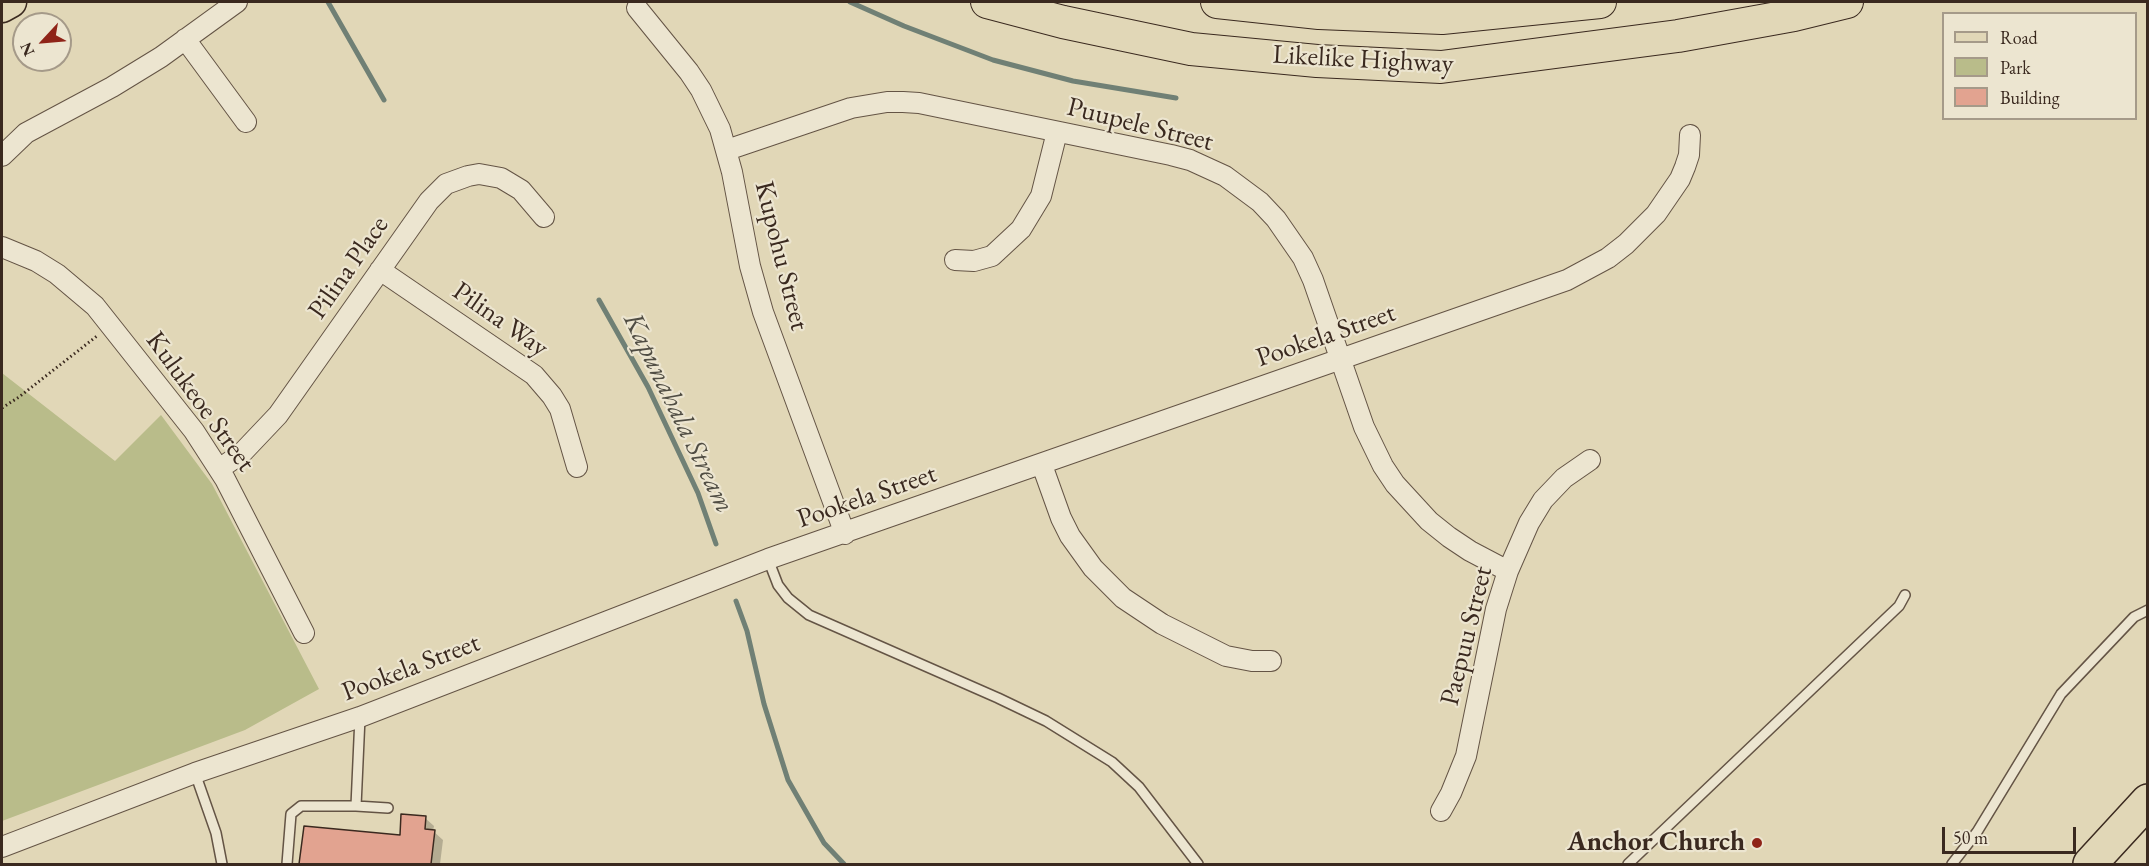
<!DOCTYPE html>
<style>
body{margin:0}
#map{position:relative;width:2149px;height:866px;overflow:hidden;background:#e1d7b7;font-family:"EB Garamond",serif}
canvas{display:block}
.frame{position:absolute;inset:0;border:3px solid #3a291f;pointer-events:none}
.legend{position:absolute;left:1942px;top:12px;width:195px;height:108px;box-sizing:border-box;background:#ece5d0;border:2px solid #a59a89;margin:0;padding:8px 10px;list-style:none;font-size:18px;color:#3a291f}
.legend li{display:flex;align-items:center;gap:12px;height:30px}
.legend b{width:30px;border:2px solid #a59a89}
.north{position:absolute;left:12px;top:12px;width:60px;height:60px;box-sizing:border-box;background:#ece5d0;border:2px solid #a59a89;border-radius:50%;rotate:244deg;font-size:16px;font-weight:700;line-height:24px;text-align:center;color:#3a291f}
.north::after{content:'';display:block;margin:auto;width:21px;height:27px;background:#8f2418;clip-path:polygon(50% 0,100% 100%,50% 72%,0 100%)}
.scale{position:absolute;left:1942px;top:827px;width:134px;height:27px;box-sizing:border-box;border:3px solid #3a291f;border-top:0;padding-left:8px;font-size:18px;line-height:21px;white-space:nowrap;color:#3a291f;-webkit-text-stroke:4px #ece5d0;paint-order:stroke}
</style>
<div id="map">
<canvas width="2149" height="866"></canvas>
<div class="frame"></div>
<ul class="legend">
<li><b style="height:8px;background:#e1d7b7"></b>Road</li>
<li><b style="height:16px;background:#b9bc8a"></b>Park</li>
<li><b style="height:16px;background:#e2a390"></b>Building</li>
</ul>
<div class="north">N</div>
<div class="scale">50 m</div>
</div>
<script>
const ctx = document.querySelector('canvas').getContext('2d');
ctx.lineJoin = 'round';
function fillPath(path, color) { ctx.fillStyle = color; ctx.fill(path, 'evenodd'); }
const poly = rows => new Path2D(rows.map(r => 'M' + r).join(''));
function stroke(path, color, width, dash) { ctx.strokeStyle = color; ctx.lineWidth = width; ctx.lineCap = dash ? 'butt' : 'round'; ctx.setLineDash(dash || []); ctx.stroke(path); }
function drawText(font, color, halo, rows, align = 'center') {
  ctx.font = font + ' "EB Garamond",serif'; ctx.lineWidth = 4.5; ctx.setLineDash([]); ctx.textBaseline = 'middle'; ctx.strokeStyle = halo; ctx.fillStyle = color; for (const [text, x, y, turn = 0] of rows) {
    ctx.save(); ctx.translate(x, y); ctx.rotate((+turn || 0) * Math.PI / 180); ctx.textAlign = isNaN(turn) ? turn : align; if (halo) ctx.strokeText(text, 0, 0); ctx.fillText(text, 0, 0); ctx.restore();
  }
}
const green = poly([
 [2,373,115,461,161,415,212,484,319,689,245,730,2,821]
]);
const shadow = poly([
 [425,818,434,826,433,831,443,840,440,864,300,864,305,828,401,836]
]);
const stream = poly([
 [328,2,384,100],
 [850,2,904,26,993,60,1073,81,1176,98],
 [599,300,648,387,698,493,716,544],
 [736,601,747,631,764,704,788,780,824,843,844,864]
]);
const building = poly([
 [401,814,426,816,425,829,435,830,431,864,299,864,304,826,400,835,401,814]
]);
const path = poly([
 [2,408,19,397,97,336]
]);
const service = poly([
 [768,559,778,585,788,598,809,615,998,698,1046,721,1112,762,1139,787,1198,864],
 [195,773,216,833,222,864],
 [356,806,388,808],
 [287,864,291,814,301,806,356,806,360,717],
 [1628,864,1899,606,1905,595],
 [1952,864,1977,832,2061,694,2134,617,2148,610]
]);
const minor = poly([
 [637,8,689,72,701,90,720,129,732,172,750,266,763,312,845,534],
 [185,39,246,122],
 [727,150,851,108,887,102,903,102,919,103,1171,155,1190,160,1225,176,1260,202,1276,219,1303,258,1313,280,1364,427,1383,466,1395,484,1429,521,1449,537,1470,551,1508,571],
 [2,156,26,133,112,87,161,57,237,2],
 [2,247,36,261,57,274,95,306,194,431,225,479,304,633],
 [955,260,974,261,992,256,1021,229,1041,196,1057,132],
 [380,270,534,375,552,396,560,409,577,467],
 [1042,465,1061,518,1070,536,1093,568,1123,598,1162,624,1226,656,1252,661,1271,661],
 [219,469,241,454,278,415,429,201,446,184,468,176,479,174,501,178,521,190,544,217],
 [1441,811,1451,793,1466,756,1496,609,1508,571,1529,523,1543,500,1564,478,1590,460],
 [2,847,195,773,360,717,768,559,1567,280,1608,258,1626,244,1656,214,1680,179,1685,167,1689,155,1690,135]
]);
const primary = poly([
 [2,7,11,2]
]);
const trunk = poly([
 [987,2,1063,22,1191,49,1317,61,1441,67,1678,36,1794,15,1847,2],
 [1217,2,1319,13,1442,18,1600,2]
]);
const motorway = poly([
 [2090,864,2148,801]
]);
const markers = [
 [1757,843,6,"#8f2418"]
];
const streetNames = [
 ["Likelike Highway",1363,60,3],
 ["Puupele Street",1140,125,14],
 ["Kupohu Street",781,256,76],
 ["Pilina Place",349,268,-55],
 ["Pilina Way",500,320,35],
 ["Pookela Street",1326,336,-19],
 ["Kulukeoe Street",200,402,54],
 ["Pookela Street",867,497,-19],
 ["Paepuu Street",1467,636,-76],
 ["Pookela Street",411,668,-21]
];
const poiNames = [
 ["Anchor Church",1745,843]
];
const waterNames = [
 ["Kapunahala Stream",678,413,64]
];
fillPath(green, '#b9bc8a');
fillPath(shadow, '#0003');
stroke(stream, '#708075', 5);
fillPath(building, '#e2a390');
stroke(building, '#3a291f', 1.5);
stroke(service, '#645445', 12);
stroke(minor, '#645445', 22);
stroke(primary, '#3a291f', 33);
stroke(trunk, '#3a291f', 34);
stroke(motorway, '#3a291f', 36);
stroke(path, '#3a291f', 3, [1.5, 3]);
stroke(service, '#ece5d0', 9);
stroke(minor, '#ece5d0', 20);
stroke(primary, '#e1d7b7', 30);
stroke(trunk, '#e1d7b7', 32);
stroke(motorway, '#e1d7b7', 33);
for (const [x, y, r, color] of markers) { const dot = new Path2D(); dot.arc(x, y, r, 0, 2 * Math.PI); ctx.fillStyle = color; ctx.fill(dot); stroke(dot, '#ece5d0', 2); }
drawText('27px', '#3a291f', '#ece5d0', streetNames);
drawText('bold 27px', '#3a291f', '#ece5d0', poiNames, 'right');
drawText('italic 28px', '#504d43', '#ece5d0', waterNames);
</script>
